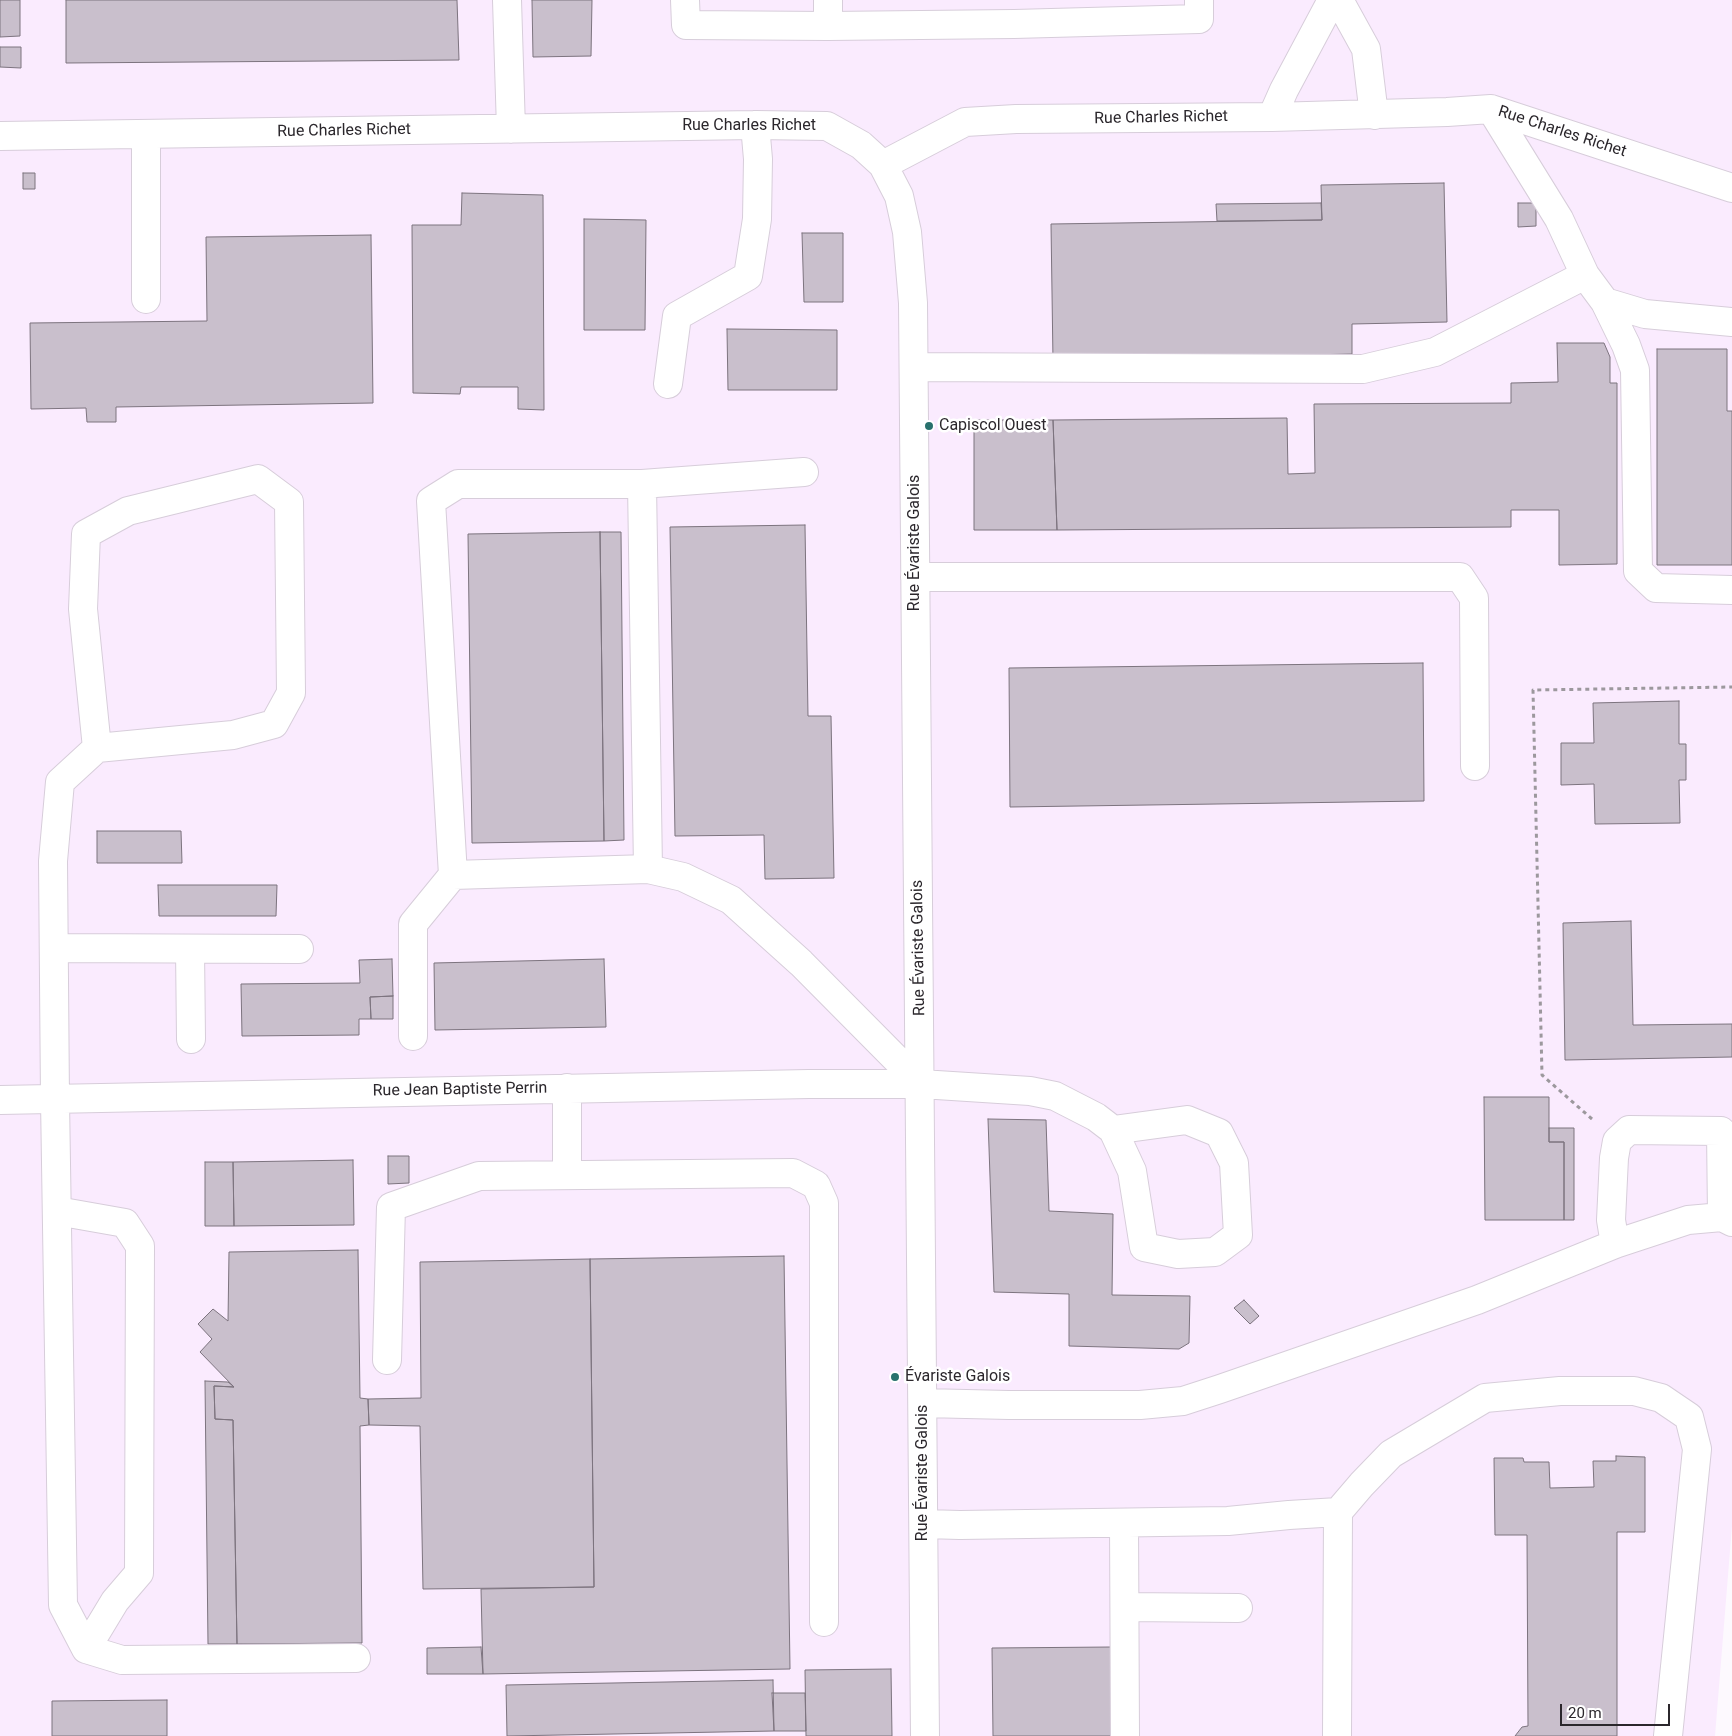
<!DOCTYPE html>
<meta charset="utf-8">
<style>
body{margin:0}
#map{position:relative;width:1732px;height:1736px;overflow:hidden;background:#fdf9fe;font-family:Roboto,sans-serif}
canvas{display:block}
.scale{position:absolute;left:1560px;top:1704px;width:110px;height:22px;box-sizing:border-box;border:2px solid #2b272c;border-top:0;padding-left:6px;font-size:15px;line-height:18px;white-space:nowrap;color:#2b272c;-webkit-text-stroke:4px #fff;paint-order:stroke}
</style>
<div id="map">
<canvas width="1732" height="1736"></canvas>
<div class="scale">20 m</div>
</div>
<script>
const ctx = document.querySelector('canvas').getContext('2d');
ctx.lineJoin = 'round';
function fillPath(path, color) { ctx.fillStyle = color; ctx.fill(path, 'evenodd'); }
const poly = rows => new Path2D(rows.map(r => 'M' + r).join(''));
function stroke(path, color, width, dash) { ctx.strokeStyle = color; ctx.lineWidth = width; ctx.lineCap = dash ? 'butt' : 'round'; ctx.setLineDash(dash || []); ctx.stroke(path); }
function drawText(font, color, halo, rows, align = 'center') {
  ctx.font = font + ' Roboto,sans-serif'; ctx.lineWidth = 5; ctx.setLineDash([]); ctx.textBaseline = 'middle'; ctx.strokeStyle = halo; ctx.fillStyle = color; for (const [text, x, y, turn = 0] of rows) {
    ctx.save(); ctx.translate(x, y); ctx.rotate((+turn || 0) * Math.PI / 180); ctx.textAlign = isNaN(turn) ? turn : align; if (halo) ctx.strokeText(text, 0, 0); ctx.fillText(text, 0, 0); ctx.restore();
  }
}
const built = poly([
 [0,0,1732,0,1732,1526,1715,1736,0,1736]
]);
const building = poly([
 [0,0,20,0,20,36,0,37,0,0],
 [66,0,457,0,459,60,66,63,66,0],
 [532,0,592,0,591,56,533,57,532,0],
 [0,47,21,47,21,68,0,67,0,47],
 [23,173,35,173,35,189,23,189,23,173],
 [1444,183,1447,322,1352,324,1352,354,1053,361,1051,224,1322,220,1321,185,1444,183],
 [462,193,543,195,544,410,518,409,518,387,461,387,460,394,413,393,412,225,461,225,462,193],
 [1321,203,1322,220,1217,221,1216,204,1321,203],
 [1518,203,1536,203,1536,226,1518,227,1518,203],
 [584,219,646,220,645,330,584,330,584,219],
 [802,233,843,233,843,302,804,302,802,233],
 [371,235,373,403,116,407,116,422,87,422,86,408,31,409,30,323,207,321,206,237,371,235],
 [727,329,837,330,837,390,728,390,727,329],
 [1557,343,1604,343,1610,357,1610,383,1617,383,1617,564,1559,565,1559,510,1511,510,1511,527,1057,530,1053,420,1287,418,1288,474,1315,473,1314,404,1511,403,1511,383,1558,382,1557,343],
 [1657,349,1727,349,1727,411,1732,411,1732,565,1657,565,1657,349],
 [974,420,1053,420,1057,530,974,530,974,420],
 [805,525,808,716,831,716,834,878,765,879,764,835,675,836,670,527,805,525],
 [600,532,604,841,472,843,468,534,600,532],
 [600,532,621,532,624,840,604,841,600,532],
 [1423,663,1424,801,1010,807,1009,668,1423,663],
 [1679,701,1679,744,1686,744,1686,780,1679,780,1680,823,1595,824,1594,784,1561,785,1561,743,1594,743,1593,703,1679,701],
 [97,831,181,831,182,863,97,863,97,831],
 [158,885,277,885,276,916,159,916,158,885],
 [1631,921,1633,1025,1732,1024,1732,1057,1565,1060,1563,923,1631,921],
 [392,959,393,996,370,997,371,1019,359,1019,359,1035,242,1036,241,984,360,983,359,960,392,959],
 [604,959,606,1027,435,1030,434,963,604,959],
 [393,996,393,1019,371,1019,370,997,393,996],
 [1484,1097,1549,1097,1549,1142,1564,1142,1564,1220,1485,1220,1484,1097],
 [988,1119,1046,1120,1049,1211,1113,1214,1112,1295,1190,1296,1189,1343,1179,1349,1069,1346,1069,1294,994,1292,988,1119],
 [1549,1128,1574,1128,1574,1220,1564,1220,1564,1142,1549,1142,1549,1128],
 [388,1156,409,1156,409,1183,388,1184,388,1156],
 [353,1160,354,1225,234,1226,233,1162,353,1160],
 [205,1162,233,1162,234,1226,205,1226,205,1162],
 [358,1250,360,1398,368,1399,369,1425,360,1426,362,1643,237,1644,233,1420,215,1419,214,1386,234,1387,200,1352,212,1339,198,1324,213,1309,228,1321,229,1252,358,1250],
 [784,1256,790,1669,483,1674,481,1589,594,1587,590,1259,784,1256],
 [590,1259,594,1587,423,1589,420,1426,369,1425,368,1399,421,1398,420,1262,590,1259],
 [1244,1300,1259,1316,1250,1324,1234,1308,1244,1300],
 [205,1381,228,1382,234,1387,214,1386,215,1419,233,1420,237,1644,208,1644,205,1381],
 [1616,1456,1645,1457,1645,1532,1617,1532,1617,1736,1515,1736,1522,1727,1528,1726,1527,1535,1495,1535,1494,1458,1523,1458,1524,1462,1549,1462,1550,1488,1594,1487,1593,1461,1616,1461,1616,1456],
 [481,1647,483,1674,427,1674,427,1648,481,1647],
 [1113,1647,1114,1736,993,1736,992,1648,1113,1647],
 [891,1669,892,1736,806,1736,805,1670,891,1669],
 [773,1680,774,1731,507,1736,506,1685,773,1680],
 [772,1693,805,1693,806,1731,774,1731,772,1693],
 [167,1700,167,1736,52,1736,52,1701,167,1700]
]);
const path = poly([
 [1592,1119,1542,1075,1533,690,1732,687]
]);
const minor = poly([
 [507,0,511,129],
 [685,0,686,25,828,26,1014,24,1199,19,1199,0],
 [828,0,828,26],
 [1339,0,1366,49,1374,115],
 [1491,109,1559,219,1585,275,1605,302,1626,345,1635,370,1638,571,1656,588,1732,590],
 [1272,117,1284,90,1332,0],
 [0,136,755,125,827,126,861,145,883,165,899,196,907,232,913,303,925,1736],
 [883,165,965,122,1016,119,1272,117,1447,112,1491,109,1732,188],
 [146,299,146,134],
 [1605,302,1645,314,1732,322],
 [914,367,1363,369,1435,352,1585,275],
 [668,384,677,316,748,276,757,219,758,159,755,125],
 [642,484,648,869,683,877,731,900,801,963,921,1084],
 [915,577,1460,577,1474,598,1475,766],
 [97,748,83,609,86,534,128,511,258,479,289,502,291,693,274,724,233,735,97,748,60,782,53,861,55,1100,63,1605,86,1649,122,1660,356,1658],
 [453,875,431,501,458,484,642,484,804,472],
 [54,948,299,949],
 [190,949,191,1039],
 [413,1036,413,924,453,875,648,869],
 [567,1088,567,1175],
 [0,1100,809,1084,921,1084,1030,1091,1055,1096,1096,1117,1113,1130,1132,1171,1144,1247,1178,1254,1215,1252,1238,1235,1234,1163,1219,1133,1187,1120,1113,1130],
 [57,1211,125,1223,140,1246,139,1573,115,1601,86,1649],
 [1615,1244,1611,1220,1614,1158,1617,1141,1629,1130,1721,1131,1722,1217],
 [387,1360,391,1207,479,1176,793,1173,816,1185,824,1203,824,1622],
 [923,1403,1009,1405,1140,1405,1183,1401,1220,1389,1477,1300,1615,1244,1688,1220,1722,1217,1732,1222],
 [1124,1523,1125,1736],
 [924,1524,960,1525,1228,1521,1289,1515,1338,1512,1362,1484,1391,1454,1485,1398,1560,1391,1634,1391,1661,1398,1689,1417,1697,1449,1668,1736],
 [1125,1607,1238,1608],
 [1337,1736,1338,1512]
]);
const markers = [
 [929,426,5,"#28716d"],
 [895,1377,5,"#28716d"]
];
const streetNames = [
 ["Rue Charles Richet",1161,118,-1],
 ["Rue Charles Richet",749,126],
 ["Rue Charles Richet",344,131,-1],
 ["Rue Charles Richet",1562,132,18],
 ["Rue Évariste Galois",915,543,-90],
 ["Rue Évariste Galois",919,948,-91],
 ["Rue Jean Baptiste Perrin",460,1090,-1],
 ["Rue Évariste Galois",923,1473,-90]
];
const poiNames = [
 ["Capiscol Ouest",939,426],
 ["Évariste Galois",905,1377]
];
fillPath(built, '#faebfe');
fillPath(building, '#c9bfcc');
stroke(building, '#7d747f', 1);
stroke(minor, '#d7cdda', 30);
stroke(path, '#9c989d', 3, [4, 4]);
stroke(minor, '#fff', 28);
for (const [x, y, r, color] of markers) { const dot = new Path2D(); dot.arc(x, y, r, 0, 2 * Math.PI); ctx.fillStyle = color; ctx.fill(dot); stroke(dot, '#fff', 2); }
drawText('16px', '#2b272c', '#fff', streetNames);
drawText('16px', '#2b272c', '#fff', poiNames, 'left');
</script>
